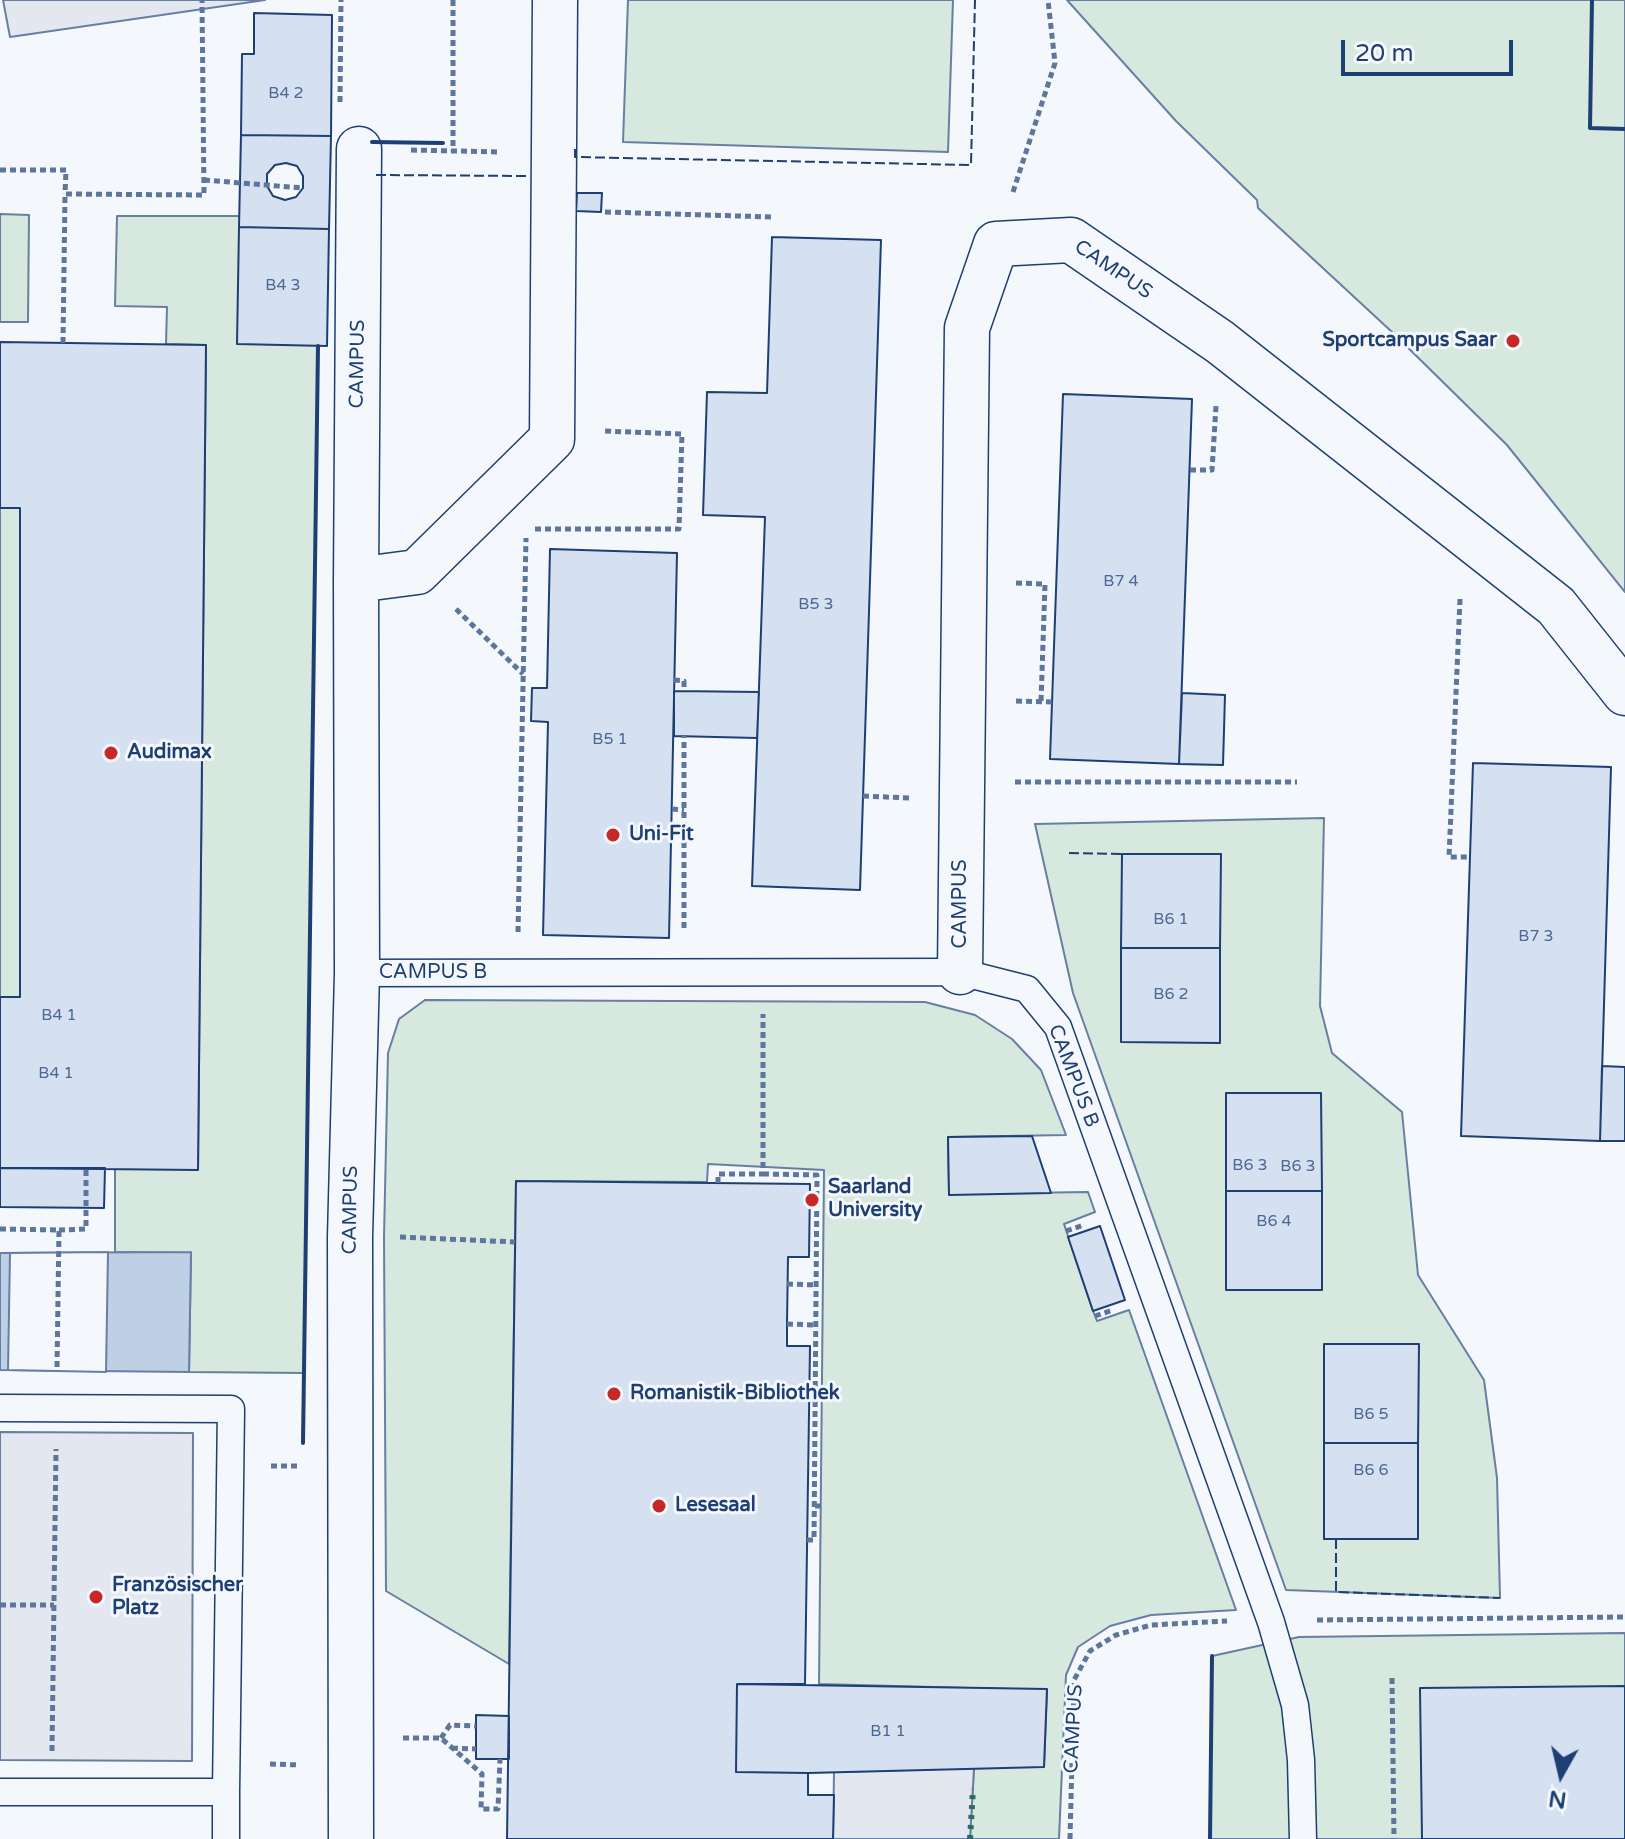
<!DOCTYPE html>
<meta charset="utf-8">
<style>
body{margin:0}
#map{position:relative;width:1625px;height:1839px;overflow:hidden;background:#f4f7fb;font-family:"Varela Round",sans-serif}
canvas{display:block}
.north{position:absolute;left:1521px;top:1735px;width:80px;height:80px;-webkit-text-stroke:6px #f4f7fb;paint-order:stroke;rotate:188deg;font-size:22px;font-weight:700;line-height:32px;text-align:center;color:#1d3f73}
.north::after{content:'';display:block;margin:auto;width:28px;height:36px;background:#1d3f73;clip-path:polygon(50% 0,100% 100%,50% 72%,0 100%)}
.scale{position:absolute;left:1341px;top:40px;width:172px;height:36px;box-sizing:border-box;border:4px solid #1d3f73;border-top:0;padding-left:10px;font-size:24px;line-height:28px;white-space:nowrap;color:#1d3f73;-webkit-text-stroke:6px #f4f7fb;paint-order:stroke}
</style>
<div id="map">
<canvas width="1625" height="1839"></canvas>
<div class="north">N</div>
<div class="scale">20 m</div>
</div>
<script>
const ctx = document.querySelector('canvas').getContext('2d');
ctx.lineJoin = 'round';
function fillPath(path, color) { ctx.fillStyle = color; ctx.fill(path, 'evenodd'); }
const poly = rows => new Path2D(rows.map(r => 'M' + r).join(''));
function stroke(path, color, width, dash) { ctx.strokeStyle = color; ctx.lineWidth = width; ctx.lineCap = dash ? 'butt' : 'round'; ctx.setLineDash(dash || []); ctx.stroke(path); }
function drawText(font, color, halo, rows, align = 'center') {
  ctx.font = font + ' "Varela Round",sans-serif'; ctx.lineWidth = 6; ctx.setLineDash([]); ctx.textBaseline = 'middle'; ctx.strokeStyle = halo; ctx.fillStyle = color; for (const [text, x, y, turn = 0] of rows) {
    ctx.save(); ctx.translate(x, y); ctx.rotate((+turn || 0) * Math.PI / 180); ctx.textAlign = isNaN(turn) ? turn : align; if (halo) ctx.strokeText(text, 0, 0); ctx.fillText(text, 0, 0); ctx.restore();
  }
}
const green = poly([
 [628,0,953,0,948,152,623,142,628,0],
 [1067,0,1625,0,1625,592,1507,445,1392,332,1258,208,1257,200,1176,121,1067,0],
 [0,214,29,215,28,322,0,322,0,214],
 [117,216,239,216,318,346,304,1373,189,1372,191,1253,115,1252,115,1169,198,1169,206,345,166,344,167,307,115,306,117,216],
 [0,508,20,508,20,997,0,997,0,508],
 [1324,818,1320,1006,1332,1053,1402,1112,1418,1275,1484,1380,1497,1478,1500,1598,1286,1590,1073,993,1035,824,1324,818],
 [425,1000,925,1002,975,1015,1012,1039,1041,1070,1066,1135,948,1137,949,1194,1088,1192,1095,1212,1064,1224,1093,1311,1097,1321,1129,1310,1236,1610,1151,1615,1110,1626,1078,1647,1066,1675,1059,1839,970,1839,974,1768,1044,1766,1047,1690,819,1684,824,1170,708,1164,707,1182,516,1181,509,1664,386,1591,384,1237,388,1053,399,1019,425,1000],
 [1625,1633,1625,1839,1210,1839,1212,1656,1299,1637,1625,1633]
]);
const parking = poly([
 [3,0,265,0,10,37,3,0],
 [0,1432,193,1433,192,1761,0,1760,0,1432],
 [974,1768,970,1839,833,1839,834,1772,974,1768]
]);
const water = poly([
 [191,1252,189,1372,0,1370,0,1253,191,1252]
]);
const pier = poly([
 [108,1252,106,1372,8,1370,10,1253,108,1252]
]);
const building = poly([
 [254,13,332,15,331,136,241,135,242,54,254,54,254,13],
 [241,135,331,136,329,229,239,227,241,135],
 [286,163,297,166,303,176,303,188,296,197,285,200,273,196,267,186,267,174,275,165,286,163],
 [577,193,602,193,601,212,576,211,577,193],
 [239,227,329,229,327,346,237,344,239,227],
 [772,237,881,240,860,890,752,886,765,517,703,515,707,392,767,393,772,237],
 [0,342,206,345,198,1170,0,1168,0,997,20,997,20,508,0,508,0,342],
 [1063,394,1192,399,1179,764,1050,759,1063,394],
 [550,549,677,553,669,938,543,935,548,722,531,721,532,688,547,688,550,549],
 [674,691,759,692,757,738,674,736,674,691],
 [1182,693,1225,695,1223,765,1179,764,1182,693],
 [1473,763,1611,767,1600,1141,1461,1136,1473,763],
 [1122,854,1221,854,1220,948,1121,948,1122,854],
 [1121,948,1220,948,1220,1043,1121,1042,1121,948],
 [1602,1066,1625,1067,1625,1141,1600,1141,1602,1066],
 [1226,1093,1321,1093,1322,1191,1226,1191,1226,1093],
 [1032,1136,1051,1193,949,1195,948,1137,1032,1136],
 [0,1168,105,1168,104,1208,0,1207,0,1168],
 [516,1181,810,1184,809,1257,788,1257,787,1324,787,1346,810,1346,805,1684,737,1684,736,1772,808,1773,808,1795,834,1795,833,1839,507,1839,516,1181],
 [1226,1191,1322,1191,1322,1290,1226,1290,1226,1191],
 [1100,1226,1125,1300,1093,1311,1068,1237,1100,1226],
 [1324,1344,1419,1344,1418,1443,1324,1443,1324,1344],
 [1324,1443,1418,1443,1418,1539,1324,1539,1324,1443],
 [737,1684,1047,1689,1044,1767,808,1773,736,1772,737,1684],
 [1625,1686,1625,1839,1422,1839,1420,1688,1625,1686],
 [476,1715,509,1716,509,1759,476,1759,476,1715]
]);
const path = poly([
 [453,0,453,151],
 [340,102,341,0],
 [411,150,501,152],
 [0,170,66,170,65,194],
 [204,180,303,188],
 [1013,192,1055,63,1048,0],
 [605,212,772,217],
 [63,343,65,194,204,195,202,0],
 [1190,470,1212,470,1216,406],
 [535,529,679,529,682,434,603,431],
 [1016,583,1045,584,1041,702],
 [1460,599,1449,857,1470,857],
 [456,609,523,674],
 [674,680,684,681,684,690],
 [1016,701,1052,702],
 [1015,782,1297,782],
 [863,796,909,798],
 [672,809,684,810],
 [684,928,684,736],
 [518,932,526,538],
 [763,1174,817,1175,814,1540,807,1540],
 [718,1183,718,1174,763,1174,763,1014],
 [0,1229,59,1230,57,1367],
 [59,1230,86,1229,86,1169],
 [1066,1231,1084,1225],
 [400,1237,515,1242],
 [787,1284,817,1285],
 [1095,1316,1113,1310],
 [787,1324,816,1325],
 [271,1466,297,1466],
 [815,1506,824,1506],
 [0,1605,54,1605],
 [1317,1620,1625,1617],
 [1392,1678,1394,1839],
 [403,1738,441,1738,482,1774,481,1809,498,1809,500,1759],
 [441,1738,450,1725,476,1726],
 [452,1748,476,1749],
 [52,1751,56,1449],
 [270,1764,300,1765],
 [1070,1839,1074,1680,1090,1651,1116,1635,1151,1625,1227,1621]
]);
const lane = poly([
 [357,973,960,972,1027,989,1058,1027,1271,1622,1295,1705,1301,1760,1303,1839],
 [0,1408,231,1409,226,1792],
 [0,1792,226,1792,226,1839]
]);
const street = poly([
 [356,580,417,572,552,439,555,0],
 [960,972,967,328,996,244,1071,240,1220,342,1556,606,1625,693],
 [351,1839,350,1237,357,973,356,580,359,149]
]);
const hedge = poly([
 [970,1839,973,1789]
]);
const fence = poly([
 [575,149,575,157,971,165,975,0],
 [376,175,530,176],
 [1069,853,1122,854],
 [1336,1539,1336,1592,1500,1598]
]);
const wall = poly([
 [1592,0,1590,128,1625,129],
 [372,142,443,143],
 [303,1443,318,346],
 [1210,1839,1212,1656]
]);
const markers = [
 [1513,341,8,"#c62828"],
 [111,753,8,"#c62828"],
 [613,835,8,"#c62828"],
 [812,1200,8,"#c62828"],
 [614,1394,8,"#c62828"],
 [659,1506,8,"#c62828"],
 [96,1597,8,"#c62828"]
];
const numberNames = [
 ["B4 2",286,94],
 ["B4 3",283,286],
 ["B7 4",1121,582],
 ["B5 3",816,605],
 ["B5 1",610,740],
 ["B6 1",1171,920],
 ["B7 3",1536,937],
 ["B6 2",1171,995],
 ["B4 1",59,1016],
 ["B4 1",56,1074],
 ["B6 3",1250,1166],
 ["B6 3",1298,1167],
 ["B6 4",1274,1222],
 ["B6 5",1371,1415],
 ["B6 6",1371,1471],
 ["B1 1",888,1732]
];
const streetNames = [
 ["CAMPUS",1113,270,34],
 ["CAMPUS",358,364,-89],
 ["CAMPUS",961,904,-90],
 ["CAMPUS B",433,973],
 ["CAMPUS B",1073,1076,69],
 ["CAMPUS",351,1210,-89],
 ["CAMPUS",1074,1729,-87]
];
const poiNames = [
 ["Sportcampus Saar",1497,341,"right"],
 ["Audimax",127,753],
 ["Uni-Fit",629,835],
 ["Saarland",828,1188],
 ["University",828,1211],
 ["Romanistik-Bibliothek",630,1394],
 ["Lesesaal",675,1506],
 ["Französischer",112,1586],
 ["Platz",112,1609]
];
fillPath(green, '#d7e8df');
stroke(green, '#687fa3', 2);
fillPath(parking, '#e3e8f0');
stroke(parking, '#687fa3', 2);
fillPath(water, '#bed0e5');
stroke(water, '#687fa3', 2);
fillPath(pier, '#f4f7fb');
stroke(pier, '#687fa3', 2);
fillPath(building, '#d5e0f0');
stroke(building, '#1d3f73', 2);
stroke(lane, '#1d3f73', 29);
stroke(street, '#1d3f73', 47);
stroke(path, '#5e769c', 5, [6, 4]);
stroke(lane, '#f4f7fb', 26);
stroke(street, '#f4f7fb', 44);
stroke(hedge, '#2c6c60', 6, [4, 6]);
stroke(fence, '#1d3f73', 2, [10, 4]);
stroke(wall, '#1d3f73', 4);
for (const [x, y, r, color] of markers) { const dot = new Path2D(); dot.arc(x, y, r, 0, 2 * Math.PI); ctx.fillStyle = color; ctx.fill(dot); stroke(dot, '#f4f7fb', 3); }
drawText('16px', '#4b6792', null, numberNames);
drawText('20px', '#1d3f73', '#f4f7fb', streetNames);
drawText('bold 20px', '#1d3f73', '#f4f7fb', poiNames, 'left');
</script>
